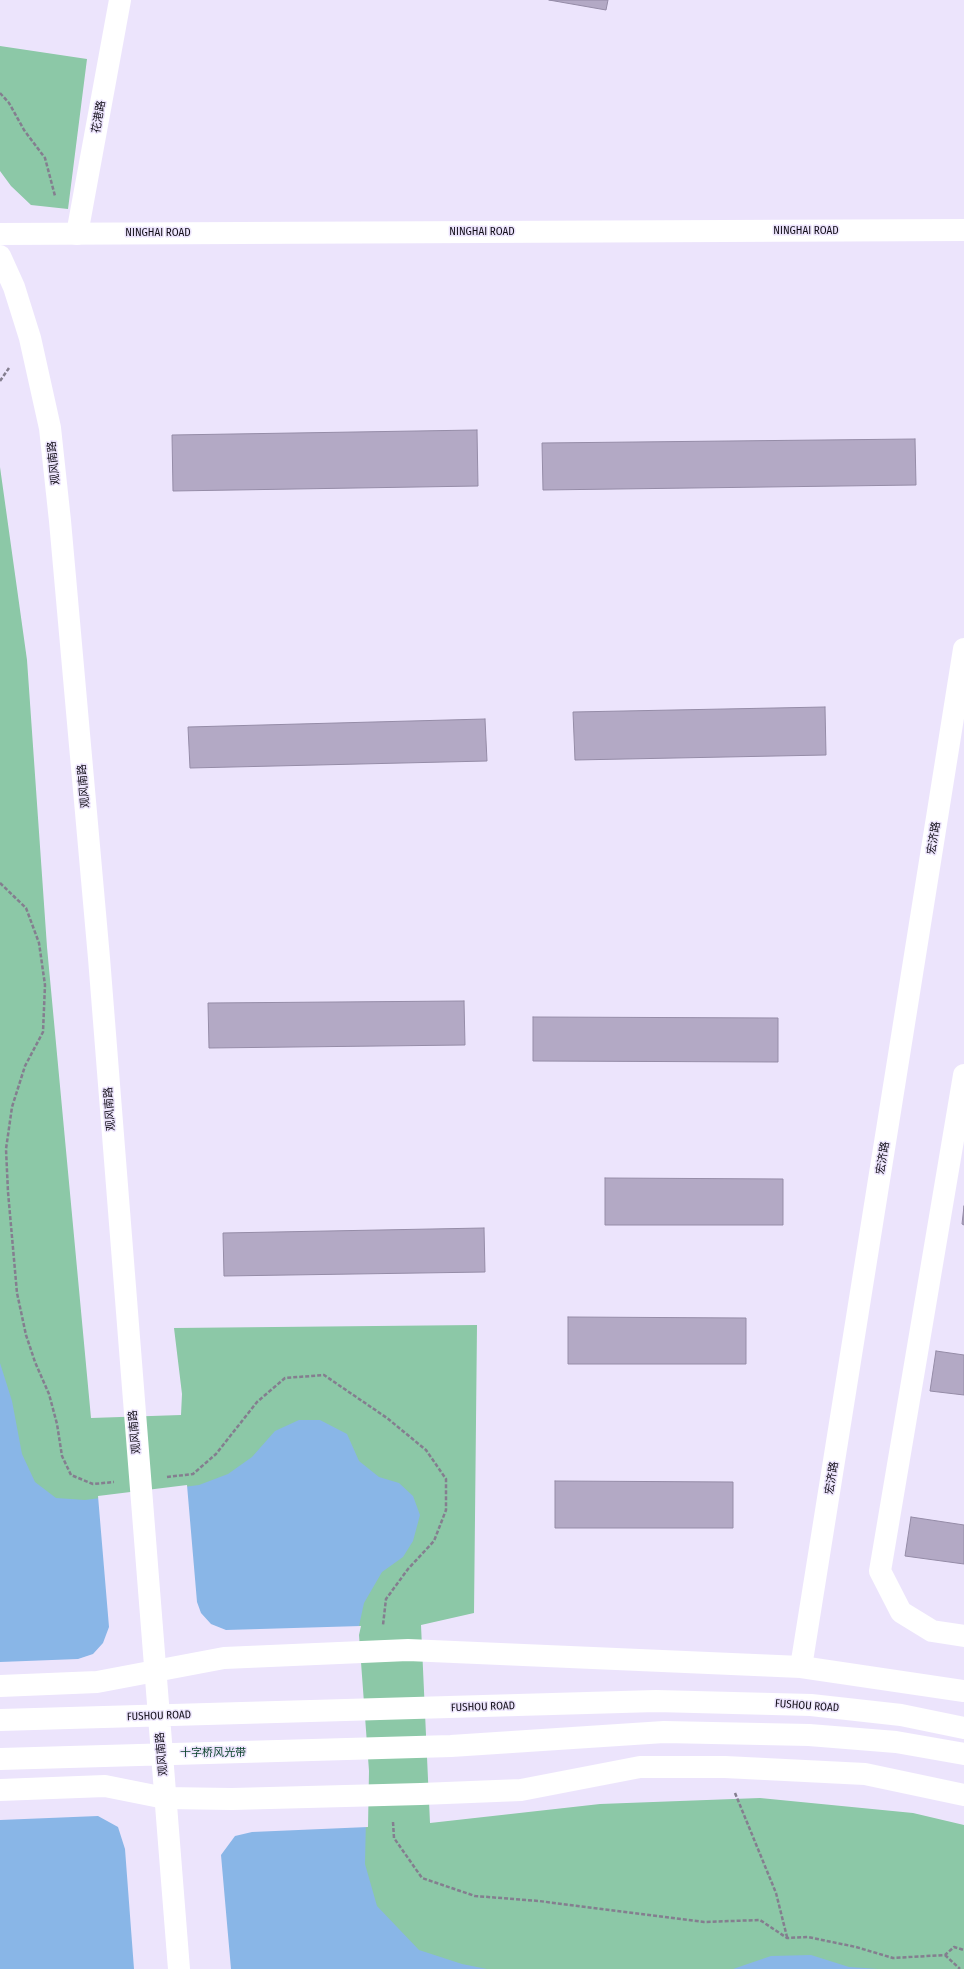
<!DOCTYPE html>
<meta charset="utf-8">
<style>
body{margin:0}
canvas{display:block;background:#ece4fc}
</style>
<canvas width="964" height="1969"></canvas>
<script>
const ctx = document.querySelector('canvas').getContext('2d');
ctx.lineJoin = 'round';
function fillPath(path, color) { ctx.fillStyle = color; ctx.fill(path, 'evenodd'); }
const poly = rows => new Path2D(rows.map(r => 'M' + r).join(''));
function stroke(path, color, width, dash) { ctx.strokeStyle = color; ctx.lineWidth = width; ctx.lineCap = dash ? 'butt' : 'round'; ctx.setLineDash(dash || []); ctx.stroke(path); }
function drawText(font, color, halo, rows, align = 'center') {
  ctx.font = font + ' "Fira Sans Condensed","Noto Sans SC",sans-serif'; ctx.lineWidth = 3; ctx.setLineDash([]); ctx.textBaseline = 'middle'; ctx.strokeStyle = halo; ctx.fillStyle = color; for (const [text, x, y, turn = 0] of rows) {
    ctx.save(); ctx.translate(x, y); ctx.rotate((+turn || 0) * Math.PI / 180); ctx.textAlign = isNaN(turn) ? turn : align; if (halo) ctx.strokeText(text, 0, 0); ctx.fillText(text, 0, 0); ctx.restore();
  }
}
const green = poly([
 [0,46,87,59,68,209,31,205,11,186,0,171],
 [0,467,27,660,47,947,91,1418,181,1415,182,1394,174,1328,477,1325,474,1613,421,1625,430,1823,600,1804,760,1798,913,1813,964,1825,964,1969,0,1969]
]);
const water = poly([
 [0,1363,12,1401,22,1454,35,1482,56,1498,85,1500,199,1485,228,1474,252,1457,275,1431,299,1420,320,1420,347,1434,359,1461,379,1477,399,1483,413,1496,420,1515,413,1541,403,1557,382,1572,364,1603,357,1635,367,1771,365,1864,377,1906,419,1950,462,1964,487,1969,0,1969],
 [811,1955,849,1967,878,1969,733,1969,771,1956]
]);
const pier = poly([
 [187,1485,197,1602,201,1613,211,1624,226,1630,361,1626,359,1635,369,1771,368,1827,252,1832,235,1836,221,1855,231,1969,134,1969,125,1849,118,1827,98,1816,0,1820,0,1662,78,1659,93,1654,103,1643,109,1627,98,1496]
]);
const building = poly([
 [549,0,608,0,606,10,549,0],
 [477,430,478,486,173,491,172,435,477,430],
 [915,439,916,485,543,490,542,443,915,439],
 [825,707,826,755,575,760,573,712,825,707],
 [485,719,487,761,190,768,188,727,485,719],
 [464,1001,465,1045,209,1048,208,1003,464,1001],
 [533,1017,778,1018,778,1062,533,1061,533,1017],
 [605,1178,783,1179,783,1225,605,1225,605,1178],
 [964,1206,964,1225,962,1224,964,1206],
 [484,1228,485,1272,224,1276,223,1233,484,1228],
 [568,1317,746,1318,746,1364,568,1364,568,1317],
 [936,1351,964,1355,964,1395,930,1391,936,1351],
 [555,1481,733,1482,733,1528,555,1528,555,1481],
 [911,1517,964,1525,964,1564,905,1556,911,1517]
]);
const path = poly([
 [0,93,9,103,24,130,45,158,55,196],
 [0,381,9,368],
 [0,883,26,908,39,943,45,985,43,1032,25,1066,12,1107,6,1149,8,1192,17,1293,26,1335,35,1362,49,1394,57,1424,62,1456,71,1475,93,1484,114,1482],
 [167,1477,193,1474,216,1454,257,1402,285,1378,324,1375,387,1418,426,1450,446,1479,446,1510,434,1541,408,1569,386,1599,383,1625],
 [735,1793,776,1893,787,1937],
 [393,1822,394,1838,422,1878,475,1896,539,1901,704,1922,760,1920,787,1938,808,1937,856,1947,893,1958,945,1955,954,1947,964,1950],
 [945,1955,960,1969]
]);
const street = poly([
 [77,234,120,0],
 [964,1075,880,1571,901,1612,932,1631,964,1636],
 [801,1667,964,649],
 [0,1686,97,1682,224,1658,408,1650,801,1667,964,1691],
 [0,1790,105,1786,165,1798,232,1799,421,1794,521,1790,640,1767,725,1767,865,1774,964,1795]
]);
const secondary = poly([
 [0,234,964,230],
 [0,256,14,287,30,338,50,428,60,521,99,958,179,1969],
 [0,1720,656,1701,811,1705,901,1715,964,1728],
 [0,1759,451,1746,664,1732,809,1735,896,1742,964,1754]
]);
const streetNames = [
 ["花港路",99,117,-80],
 ["NINGHAI ROAD",806,231],
 ["NINGHAI ROAD",482,232],
 ["NINGHAI ROAD",158,233],
 ["观风南路",54,463,-96],
 ["观风南路",84,786,-95],
 ["宏济路",934,838,-81],
 ["观风南路",110,1109,-94],
 ["宏济路",883,1158,-81],
 ["观风南路",135,1432,-95],
 ["宏济路",832,1478,-81],
 ["FUSHOU ROAD",807,1706,4],
 ["FUSHOU ROAD",483,1707,-2],
 ["FUSHOU ROAD",159,1716,-2],
 ["观风南路",162,1754,-95]
];
const parkNames = [
 ["十字桥风光带",213,1753]
];
fillPath(green, '#8cc8a7');
fillPath(water, '#89b6e7');
fillPath(pier, '#ece4fc');
fillPath(building, '#b3a9c5');
stroke(building, '#958ca7', 1);
stroke(path, '#847e8f', 2.5, [4, 2]);
stroke(street, '#fff', 22);
stroke(secondary, '#fff', 22);
drawText('11px', '#120e18', '#ece4fc', streetNames);
drawText('11px', '#0c432c', '#ece4fc', parkNames);
</script>
